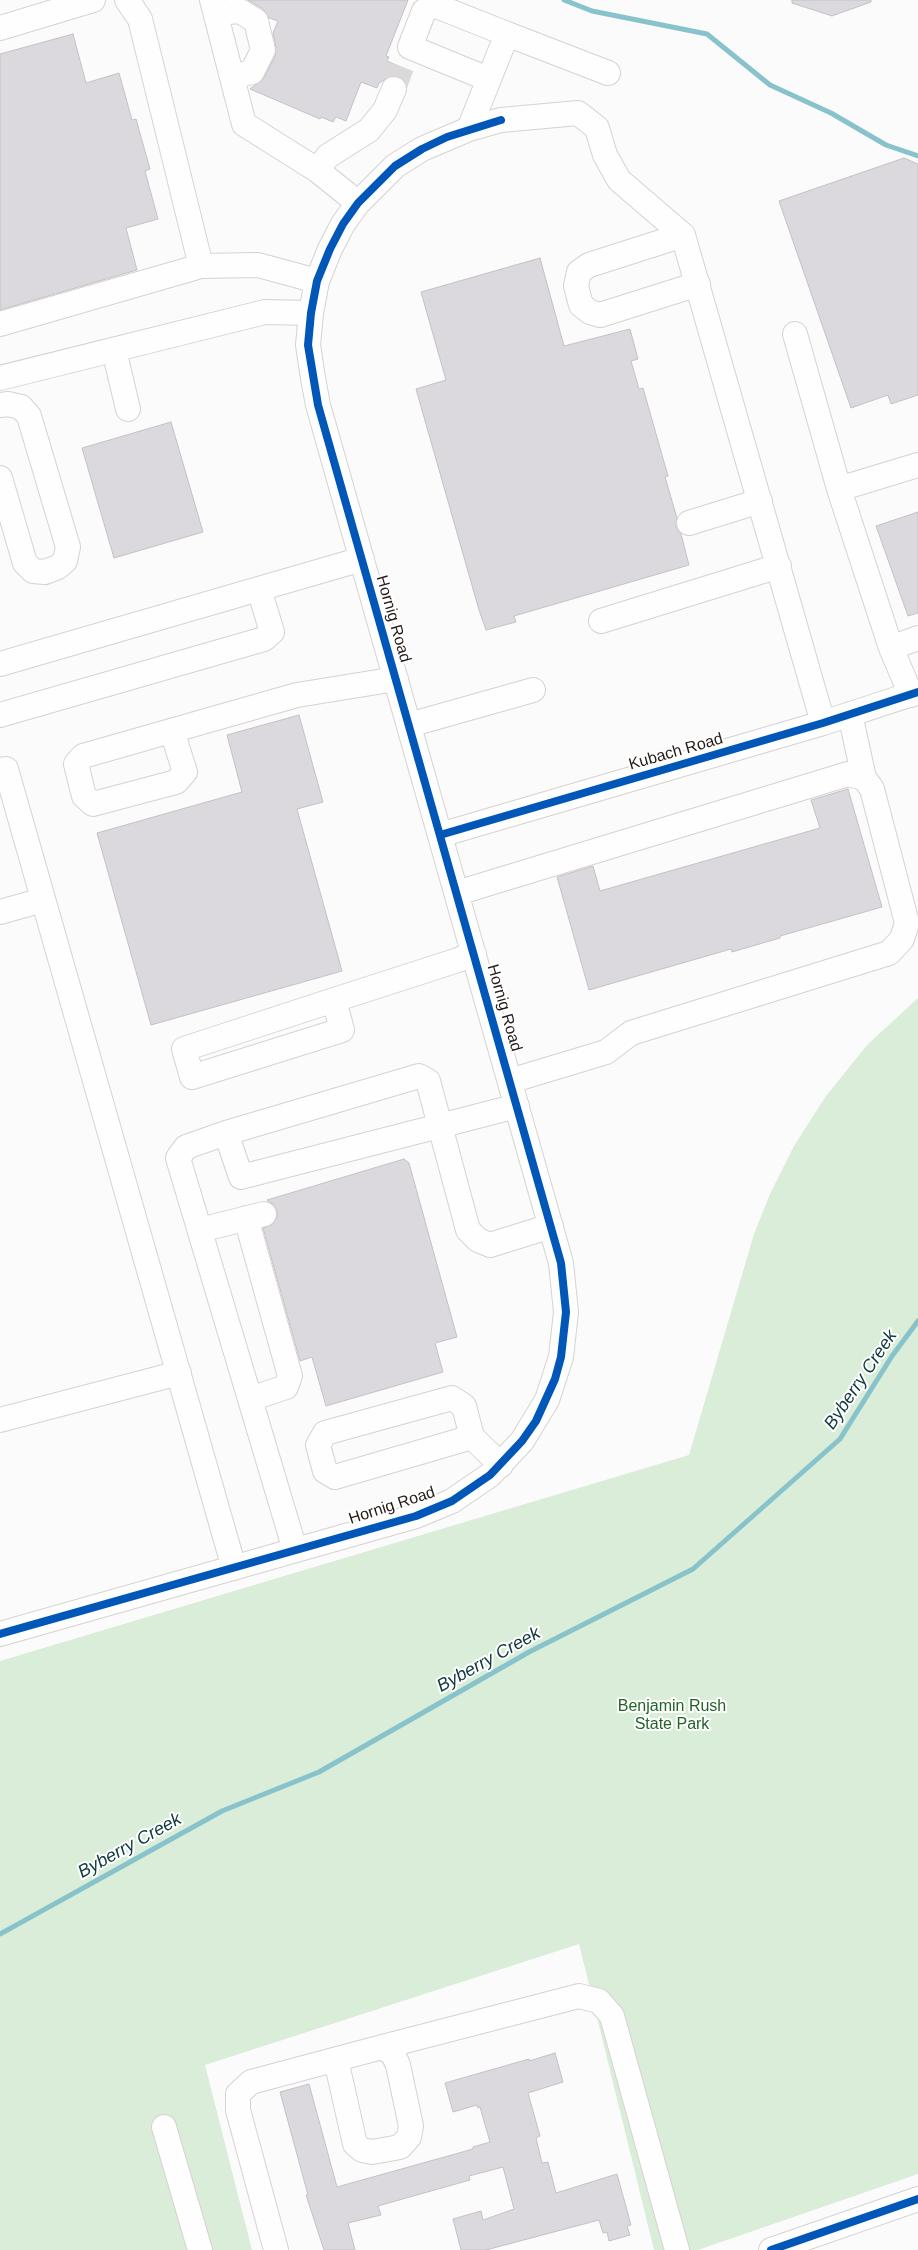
<!DOCTYPE html>
<style>
body{margin:0}
canvas{display:block;background:#fbfbfb}
</style>
<canvas width="918" height="2250"></canvas>
<script>
const ctx = document.querySelector('canvas').getContext('2d');
ctx.lineJoin = 'round';
function fillPath(path, color) { ctx.fillStyle = color; ctx.fill(path, 'evenodd'); }
const poly = rows => new Path2D(rows.map(r => 'M' + r).join(''));
function stroke(path, color, width, dash) { ctx.strokeStyle = color; ctx.lineWidth = width; ctx.lineCap = dash ? 'butt' : 'round'; ctx.setLineDash(dash || []); ctx.stroke(path); }
function drawText(font, color, halo, rows, align = 'center') {
  ctx.font = font + ' Arial,sans-serif'; ctx.lineWidth = 4; ctx.setLineDash([]); ctx.textBaseline = 'middle'; ctx.strokeStyle = halo; ctx.fillStyle = color; for (const [text, x, y, turn = 0] of rows) {
    ctx.save(); ctx.translate(x, y); ctx.rotate((+turn || 0) * Math.PI / 180); ctx.textAlign = isNaN(turn) ? turn : align; if (halo) ctx.strokeText(text, 0, 0); ctx.fillText(text, 0, 0); ctx.restore();
  }
}
const green = poly([
 [918,998,918,2174,698,2250,654,2250,579,1944,205,2065,252,2250,0,2250,0,1661,689,1455,754,1234,770,1194,794,1146,826,1096,868,1044]
]);
const stream = poly([
 [564,0,592,11,707,34,770,85,831,113,886,145,918,156],
 [0,1934,222,1811,319,1772,529,1652,693,1569,840,1439,892,1356,918,1321]
]);
const building = poly([
 [248,0,408,0,386,56,389,57,387,61,410,71,405,82,400,77,393,75,379,83,377,88,361,82,346,121,336,117,333,122,321,117,320,119,250,89,264,78,275,56,276,47,273,33,278,21,269,18,263,9,248,0],
 [792,0,871,0,871,2,832,16,792,3,792,0],
 [73,34,86,83,119,73,132,120,136,119,150,169,145,171,158,219,126,228,137,270,0,310,0,54,73,34],
 [904,158,918,164,918,395,891,404,888,395,851,408,779,201,904,158],
 [540,258,564,346,630,329,638,359,631,361,639,389,643,388,668,476,665,477,677,518,676,527,681,534,689,565,514,616,516,622,486,630,479,610,416,389,446,380,421,292,540,258],
 [171,422,203,532,114,558,82,448,171,422],
 [918,512,918,613,908,616,876,526,918,512],
 [299,715,323,802,297,809,342,971,151,1025,97,833,242,792,227,735,299,715],
 [848,789,882,907,780,936,780,938,732,952,731,949,589,990,557,877,593,866,600,891,820,828,811,800,848,789],
 [404,1159,409,1163,457,1337,435,1343,443,1372,326,1406,312,1357,300,1361,263,1228,273,1224,277,1217,277,1211,274,1205,267,1200,404,1159],
 [555,2053,563,2082,528,2093,540,2136,536,2138,542,2163,548,2162,556,2193,617,2174,631,2225,627,2226,630,2235,609,2241,607,2232,603,2233,599,2220,486,2250,461,2250,453,2219,481,2211,483,2220,514,2209,503,2167,469,2176,470,2180,378,2206,381,2215,348,2223,355,2250,324,2250,306,2195,308,2195,280,2092,309,2084,337,2187,473,2149,473,2147,490,2142,480,2107,478,2108,477,2105,453,2112,445,2083,529,2059,529,2061,555,2053]
]);
const minorTunnel = poly([
 [394,89,402,67]
]);
const minor = poly([
 [127,0,140,19,201,266],
 [212,0,244,124,317,170,358,203],
 [216,13,240,11,256,21,263,50,252,72,232,77],
 [0,28,93,0],
 [488,79,410,47,424,11,434,5,507,34],
 [469,129,507,34,608,73],
 [317,170,328,156,369,130,385,110,394,89],
 [683,235,589,265,579,272,576,286,581,305,590,312,600,315,698,284],
 [0,324,201,266,258,265,317,281],
 [795,334,839,489,891,648,911,695],
 [114,350,128,409],
 [0,378,265,312,311,313],
 [0,405,8,404,21,407,29,416,68,547,65,561,58,567,45,572,33,571,25,563,0,478],
 [839,489,918,465],
 [689,523,760,501],
 [601,621,779,566],
 [891,648,918,638],
 [0,664,362,559],
 [850,714,864,778],
 [0,715,264,639,272,632,259,589],
 [409,725,533,690],
 [172,731,185,772,176,782,93,804,84,796,76,764,83,756,297,695,396,679],
 [0,770,6,769,234,1568],
 [440,835,823,723,918,692],
 [457,893,848,774,864,778,872,789,907,923,902,939,889,953,631,1033,606,1052,510,1081],
 [0,912,43,900],
 [334,1000,342,1030,192,1077,184,1049,334,1000,455,961,474,954],
 [226,1133,419,1076,428,1081,468,1230,478,1240,490,1245,551,1226],
 [246,1218,290,1376,286,1387,250,1399],
 [200,1230,264,1214],
 [0,1420,179,1373],
 [472,1437,464,1406,452,1398,325,1433,318,1445,325,1471,335,1477,472,1437,501,1465],
 [295,1550,178,1158,186,1147,226,1133,241,1177,517,1106],
 [0,1634,416,1516,452,1501,490,1475,522,1441,547,1400,561,1357,566,1312,561,1263,318,405,313,378,308,345,311,313,317,281,330,249,343,224,358,203,395,166,422,149,469,129,501,120,578,113,597,128,605,155,619,180,683,235,823,723],
 [382,2047,579,1996,599,2001,612,2016,677,2250],
 [164,2127,200,2250],
 [276,2250,238,2110,238,2094,251,2082,382,2047,393,2054,398,2065,411,2126,409,2137,400,2147,372,2152,362,2150,355,2144,336,2060],
 [771,2250,918,2199]
]);
const cycleway = poly([
 [440,835,823,723,918,692],
 [0,1634,416,1516,452,1501,490,1475,522,1441,536,1421,555,1379,561,1357,566,1312,561,1263,318,405,308,345,311,313,317,281,330,249,343,224,358,203,395,166,422,149,447,137,501,120],
 [771,2250,918,2199]
]);
const streetNames = [
 ["Hornig Road",393,619,74],
 ["Kubach Road",676,752,-16],
 ["Hornig Road",504,1008,74],
 ["Hornig Road",392,1506,-18]
];
const parkNames = [
 ["Benjamin Rush",672,1707],
 ["State Park",672,1725]
];
const waterNames = [
 ["Byberry Creek",861,1380,-56],
 ["Byberry Creek",489,1660,-29],
 ["Byberry Creek",130,1846,-29]
];
fillPath(green, '#d9edd9');
stroke(stream, '#88c3cb', 5);
fillPath(building, '#dcd9de');
stroke(building, '#c4c1c6', 1);
stroke(minorTunnel, '#dbd9d9', 24, [24, 12]);
stroke(minor, '#d7d2d0', 26);
stroke(minor, '#fefefe', 24);
stroke(cycleway, '#0057b8', 8);
drawText('16px', '#251b17', '#fff', streetNames);
drawText('16px', '#236428', '#fff', parkNames);
drawText('italic 18px', '#10393e', '#fff', waterNames);
</script>
